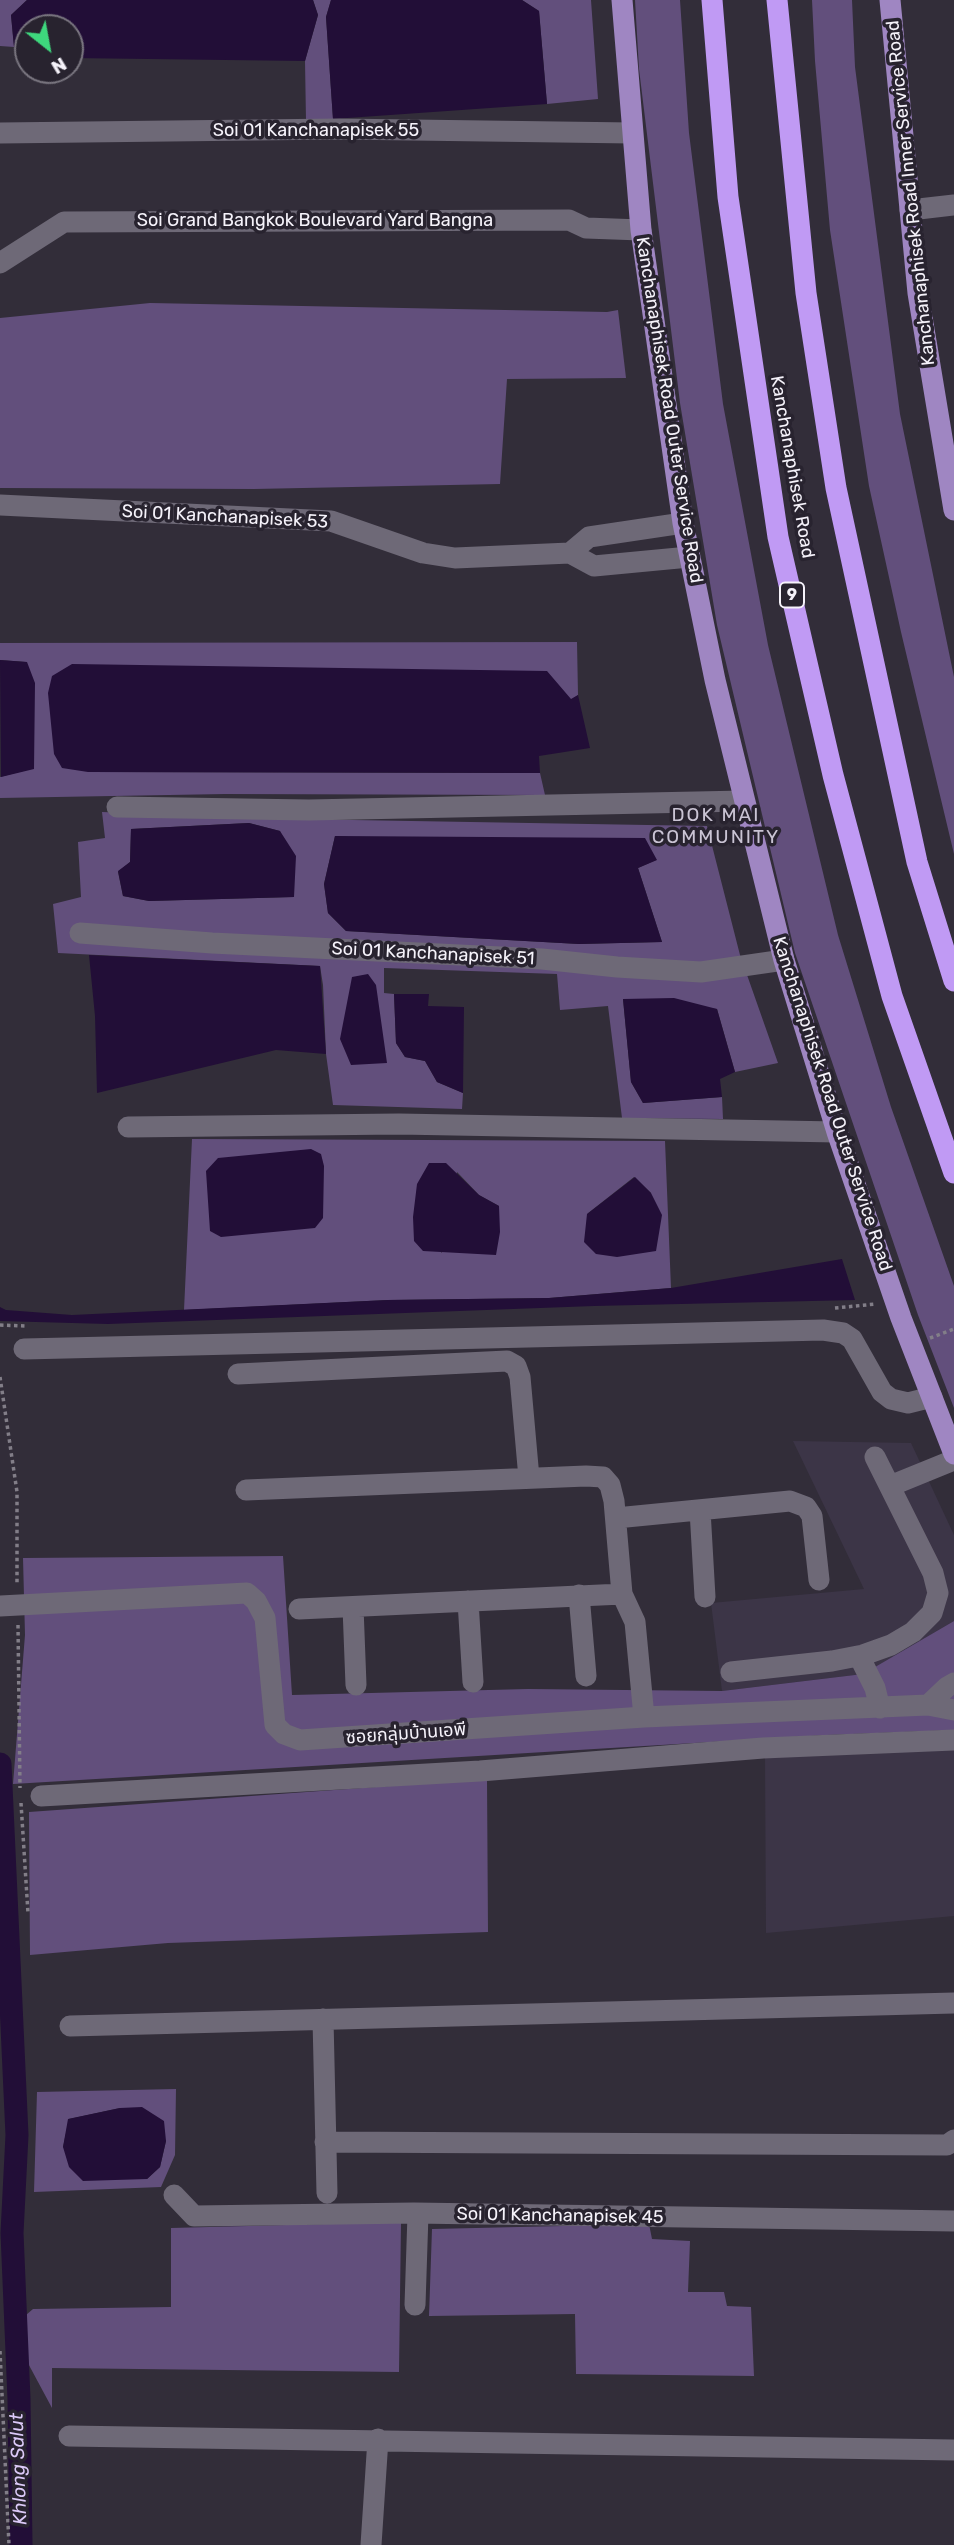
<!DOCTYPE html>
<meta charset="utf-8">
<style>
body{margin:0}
#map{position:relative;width:954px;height:2545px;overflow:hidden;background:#322d39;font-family:Rubik,sans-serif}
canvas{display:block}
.north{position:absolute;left:14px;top:14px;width:70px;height:70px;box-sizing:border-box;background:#28232f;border:2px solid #7a7680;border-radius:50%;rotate:149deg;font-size:19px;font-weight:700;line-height:28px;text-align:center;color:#f5f2fa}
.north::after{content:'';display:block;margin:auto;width:24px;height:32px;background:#3ed77d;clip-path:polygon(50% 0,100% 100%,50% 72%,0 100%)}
</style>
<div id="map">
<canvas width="954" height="2545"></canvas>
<div class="north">N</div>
</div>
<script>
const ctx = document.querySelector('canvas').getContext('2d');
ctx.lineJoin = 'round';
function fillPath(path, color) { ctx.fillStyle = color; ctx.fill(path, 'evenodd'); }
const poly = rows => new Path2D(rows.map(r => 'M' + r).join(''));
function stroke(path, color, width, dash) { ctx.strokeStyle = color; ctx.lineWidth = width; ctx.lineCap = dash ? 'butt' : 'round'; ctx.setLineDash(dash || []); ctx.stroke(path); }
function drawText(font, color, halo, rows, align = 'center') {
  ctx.font = font + ' Rubik,"Noto Sans Thai",sans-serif'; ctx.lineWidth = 7; ctx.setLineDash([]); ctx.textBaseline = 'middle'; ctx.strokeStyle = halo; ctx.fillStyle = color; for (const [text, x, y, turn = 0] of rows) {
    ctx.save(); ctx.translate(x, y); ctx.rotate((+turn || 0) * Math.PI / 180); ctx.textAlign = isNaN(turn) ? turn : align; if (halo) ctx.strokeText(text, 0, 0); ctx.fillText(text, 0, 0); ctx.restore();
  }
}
const built = poly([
 [793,1441,911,1443,954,1535,954,1621,863,1674,722,1691,711,1603,864,1589],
 [954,1745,954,1916,766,1933,765,1758]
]);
const green = poly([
 [0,0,27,0,11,15,14,47,0,46],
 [313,0,331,0,326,17,333,119,306,121,305,61,318,15],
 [522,0,591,0,598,99,547,104,539,11],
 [635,0,680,0,689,133,723,404,768,645,838,935,891,1107,954,1286,954,1408,918,1315,795,953,717,625,680,403,639,69],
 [812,0,852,0,855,67,900,414,954,677,954,854,901,632,869,486,830,230,815,61],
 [150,303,607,312,618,310,626,378,507,379,500,484,254,489,0,488,0,318],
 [577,642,578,695,571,700,88,772,540,773,545,795,225,794,0,798,0,777,34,768,26,662,0,660,0,643],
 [102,812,294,819,707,826,740,955,778,1063,735,1072,717,1009,623,999,631,1082,643,1103,722,1097,723,1119,622,1118,608,1006,560,1010,557,974,384,968,384,993,394,994,396,1043,405,1057,425,1061,437,1082,463,1093,462,1109,333,1105,326,1054,323,985,320,966,58,953,53,904,81,897,78,842,105,838],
 [249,823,280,831,293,897,149,901,123,896,118,872,130,862,131,829],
 [335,836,656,860,638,868,662,942,579,944,346,931,328,913,324,884],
 [192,1139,665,1141,671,1288,549,1298,388,1300,184,1310],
 [457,1172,479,1195,499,1206,441,1253],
 [634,1177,651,1193,587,1214],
 [283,1556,292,1695,528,1689,722,1691,863,1674,954,1621,954,1730,827,1735,13,1784,25,1635,23,1558],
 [487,1779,488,1932,168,1943,30,1955,29,1812],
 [176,2089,175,2155,161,2187,34,2192,37,2092],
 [120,2108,166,2141,160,2167,147,2179,63,2147,69,2119],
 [401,2222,399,2372,52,2368,52,2408,23,2354,22,2331,26,2315,33,2309,171,2307,171,2228],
 [649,2224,652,2239,690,2241,688,2292,724,2292,727,2306,751,2307,754,2376,576,2374,575,2314,429,2316,432,2229]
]);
const water = poly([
 [27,0,313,0,318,15,305,61,70,58,70,28,28,28,28,57,19,57,14,47,11,15],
 [331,0,522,0,539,11,547,104,333,119,326,17],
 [0,660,27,662,35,683,34,769,1,777],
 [72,664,547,671,571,699,578,695,590,748,539,756,540,773,88,772,62,768,54,754,48,693,52,676],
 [249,823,280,831,296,856,294,897,149,901,123,896,118,871,130,862,131,829],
 [335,836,645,838,657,860,638,868,662,942,579,944,346,931,328,913,324,884],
 [89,955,320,966,326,1054,276,1050,97,1093,95,1016],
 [368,974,376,985,387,1063,351,1065,340,1039,352,977],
 [394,994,429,994,428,1006,464,1007,463,1093,437,1082,425,1061,405,1057,396,1043],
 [674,998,717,1009,735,1072,720,1079,722,1097,643,1103,631,1082,623,999],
 [311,1149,321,1154,324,1166,323,1218,315,1228,221,1237,210,1231,206,1171,218,1158],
 [429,1163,446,1163,479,1195,499,1206,500,1232,496,1255,423,1251,414,1241,413,1217,417,1184],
 [635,1177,651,1193,662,1215,656,1251,617,1257,596,1254,584,1242,587,1214],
 [842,1259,855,1300,594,1306,108,1324,0,1321,0,1307,6,1310,72,1315,388,1300,549,1298,671,1288],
 [142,2107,164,2121,166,2141,160,2167,147,2179,83,2181,69,2167,63,2147,68,2119,120,2108]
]);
const canal = poly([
 [0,1764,17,2135,12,2233,19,2399,21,2545]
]);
const path = poly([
 [835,1308,876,1304],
 [0,1325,26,1326],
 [930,1338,954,1329],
 [0,1377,17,1492,17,1585],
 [18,1625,20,1788],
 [21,1803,28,1913],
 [0,2351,9,2545]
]);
const minor = poly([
 [0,133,339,129,632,133],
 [910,210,954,205],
 [0,263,64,222,569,220,586,228,641,230],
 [0,505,331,521,423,553,455,558,570,553,594,566,689,557],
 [570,553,589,537,683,523],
 [117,807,309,810,744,801],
 [80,933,212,943,542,959,617,967,701,972,784,960],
 [128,1127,399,1124,837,1132],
 [24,1349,823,1330,843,1333,852,1339,882,1392,891,1399,908,1403,932,1397],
 [238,1374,507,1361,516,1366,520,1377,529,1478],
 [890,1486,954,1460],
 [246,1490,586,1476,603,1477,610,1485,614,1501,622,1594,635,1622,644,1717],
 [700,1510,705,1597],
 [616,1518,790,1501,806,1507,812,1516,819,1580],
 [579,1595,586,1676],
 [468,1601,473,1682],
 [0,1606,247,1593,256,1601,265,1618,275,1725,284,1734,300,1740,644,1717,928,1705,954,1710],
 [353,1607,356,1685],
 [299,1609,622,1594],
 [859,1656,875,1688,880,1708],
 [731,1672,832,1661,863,1655,891,1645,913,1632,932,1613,938,1593,933,1573,875,1457],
 [928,1705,947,1687,954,1683],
 [41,1796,480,1771,763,1748,954,1740],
 [323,2019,327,2193],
 [70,2026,954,2003],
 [325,2142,947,2145,954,2140],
 [174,2195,194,2216,414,2213,954,2221],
 [415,2305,418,2214],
 [69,2436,954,2450],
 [371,2545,378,2439]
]);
const major = poly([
 [622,0,641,230,683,523,715,680,784,960,837,1132,901,1318,954,1454],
 [890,0,918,293,954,510]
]);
const highway = poly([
 [712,0,728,197,778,537,833,775,892,996,954,1173],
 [777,0,806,293,836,488,917,862,954,981]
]);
const shields = [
 [792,595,24]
];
const shieldNames = [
 ["9",792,595]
];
const streetNames = [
 ["Soi 01 Kanchanapisek 55",316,131],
 ["Kanchanaphisek Road Inner Service Road",911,193,-96],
 ["Soi Grand Bangkok Boulevard Yard Bangna",315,221],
 ["Kanchanaphisek Road Outer Service Road",669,410,81],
 ["Kanchanaphisek Road",792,467,80],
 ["Soi 01 Kanchanapisek 53",225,517,3],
 ["Soi 01 Kanchanapisek 51",433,954,3],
 ["Kanchanaphisek Road Outer Service Road",832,1104,72],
 ["ซอยกลุ่มบ้านเอพี",406,1734,-4],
 ["Soi 01 Kanchanapisek 45",560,2216,1]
];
const neighbourhoodNames = [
 ["DOK MAI",716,816],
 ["COMMUNITY",716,838]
];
const waterNames = [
 ["Khlong Salut",19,2469,-92]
];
fillPath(built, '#3c3547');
fillPath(green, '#624f7c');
fillPath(water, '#220e37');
stroke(canal, '#220e37', 23);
stroke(path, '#827e88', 3.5, [3.5, 3.5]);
stroke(minor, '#6e6977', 21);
stroke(major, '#9f86c2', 21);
stroke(highway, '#c09af4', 21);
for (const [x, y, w] of shields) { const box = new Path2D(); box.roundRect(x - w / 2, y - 12.5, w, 25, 5); ctx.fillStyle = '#28232f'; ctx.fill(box); stroke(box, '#f5f2fa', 2); }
drawText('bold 16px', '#f5f2fa', null, shieldNames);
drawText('18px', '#f5f2fa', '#28232f', streetNames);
ctx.letterSpacing = '2px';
drawText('19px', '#cac4d4', '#28232f', neighbourhoodNames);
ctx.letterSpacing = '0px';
drawText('italic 19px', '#dbc9f7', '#28232f', waterNames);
</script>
